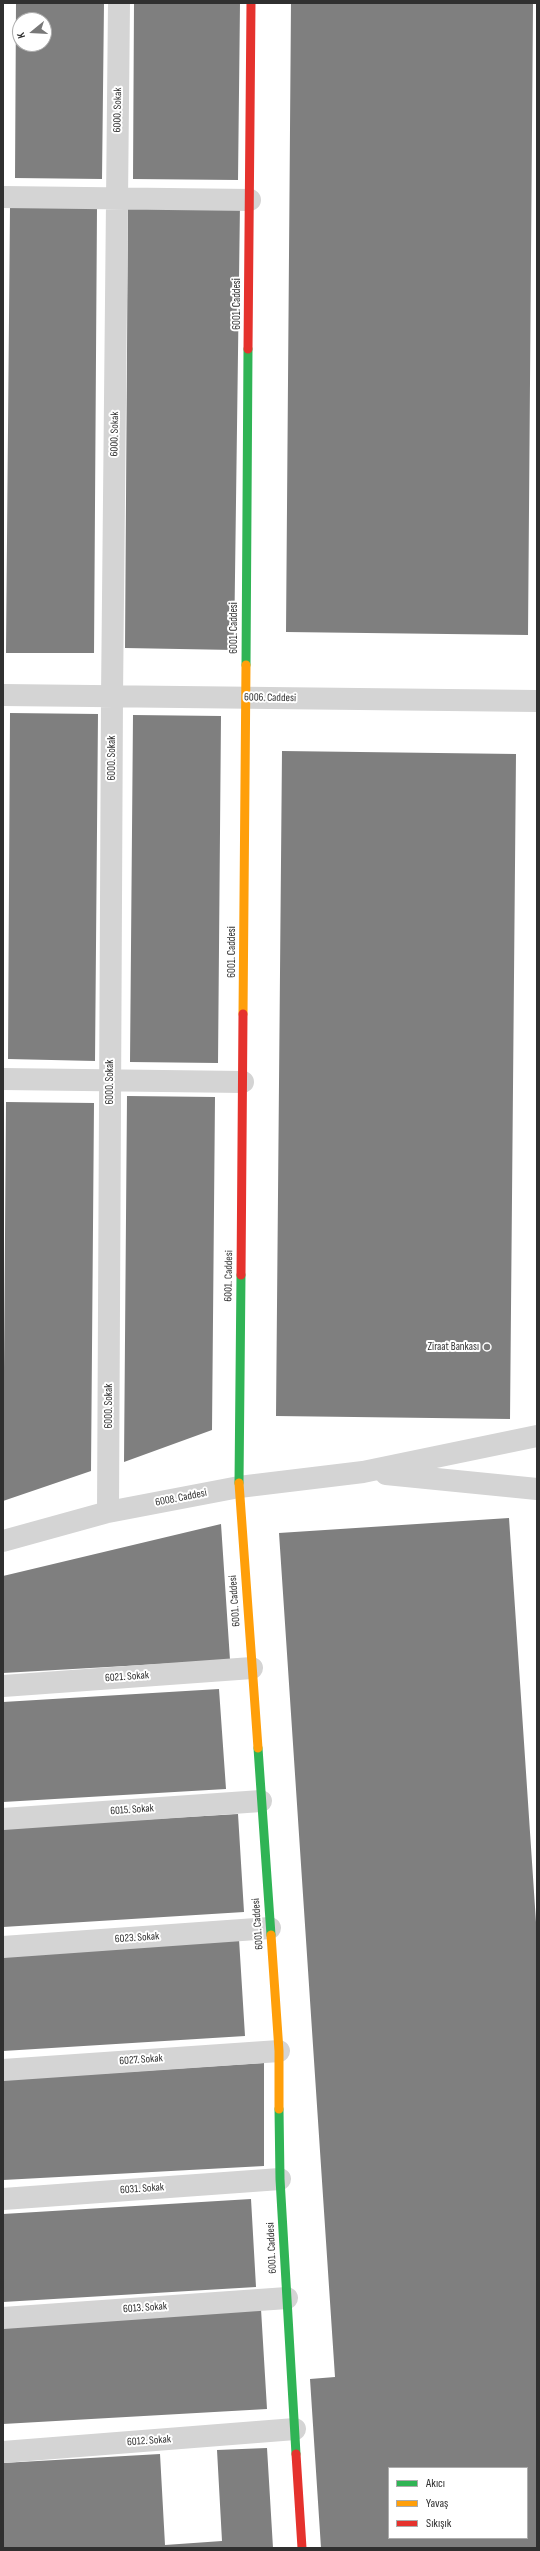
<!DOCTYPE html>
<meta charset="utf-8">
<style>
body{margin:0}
#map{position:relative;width:540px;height:2551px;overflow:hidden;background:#fff;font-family:"Sofia Sans Condensed",sans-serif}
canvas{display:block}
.frame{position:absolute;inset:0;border:4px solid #303030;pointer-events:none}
.legend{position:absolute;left:388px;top:2467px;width:140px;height:72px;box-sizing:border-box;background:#fff;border:1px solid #acacac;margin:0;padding:5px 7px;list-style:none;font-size:12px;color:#303030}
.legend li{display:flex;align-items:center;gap:8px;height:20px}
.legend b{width:20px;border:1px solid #acacac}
.north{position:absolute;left:12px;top:12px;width:40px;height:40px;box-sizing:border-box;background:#fff;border:1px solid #acacac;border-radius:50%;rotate:252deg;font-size:11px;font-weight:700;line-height:16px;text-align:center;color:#303030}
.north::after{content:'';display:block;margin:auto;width:14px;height:18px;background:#787878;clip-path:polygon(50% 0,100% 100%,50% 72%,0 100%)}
</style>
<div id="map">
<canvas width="540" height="2551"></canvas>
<div class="frame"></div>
<ul class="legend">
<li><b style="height:5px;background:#30b455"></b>Akıcı</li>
<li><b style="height:5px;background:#ff9f0a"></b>Yavaş</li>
<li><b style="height:5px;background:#e5322d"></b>Sıkışık</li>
</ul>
<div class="north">K</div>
</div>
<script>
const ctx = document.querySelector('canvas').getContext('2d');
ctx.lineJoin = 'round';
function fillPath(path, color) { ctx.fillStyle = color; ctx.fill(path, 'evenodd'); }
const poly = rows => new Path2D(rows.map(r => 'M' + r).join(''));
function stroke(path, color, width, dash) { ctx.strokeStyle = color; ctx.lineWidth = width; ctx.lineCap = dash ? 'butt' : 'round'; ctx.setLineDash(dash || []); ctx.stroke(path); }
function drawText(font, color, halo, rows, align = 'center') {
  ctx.font = font + ' "Sofia Sans Condensed",sans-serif'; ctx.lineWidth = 4; ctx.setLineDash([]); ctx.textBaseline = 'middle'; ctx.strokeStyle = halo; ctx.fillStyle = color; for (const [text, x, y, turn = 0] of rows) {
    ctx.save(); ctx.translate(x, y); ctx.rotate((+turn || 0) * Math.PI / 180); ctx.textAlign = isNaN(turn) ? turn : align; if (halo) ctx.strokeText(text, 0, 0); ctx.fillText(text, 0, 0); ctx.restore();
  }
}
const building = poly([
 [16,3,104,3,102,179,15,178],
 [20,20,44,20,44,44,20,44],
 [134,3,240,3,238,180,133,179],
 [291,3,533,3,528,635,286,632],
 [128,201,240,204,234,650,125,648],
 [10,206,97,207,94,653,6,653],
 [10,713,98,714,95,1061,8,1059],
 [133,715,221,716,218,1063,130,1062],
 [282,751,516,754,510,1419,276,1416],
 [127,1096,215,1097,212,1430,124,1462],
 [6,1102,94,1103,91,1471,3,1501],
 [509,1518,537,1937,537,2548,321,2548,310,2379,335,2377,279,1533],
 [389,2468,527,2468,527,2538,389,2538],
 [221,1524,230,1660,3,1673,3,1576],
 [219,1689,226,1789,3,1802,3,1702],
 [238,1814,244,1912,3,1927,3,1828],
 [239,1939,245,2036,3,2051,3,1952],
 [264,2063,264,2166,3,2180,3,2080],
 [251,2199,256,2287,3,2302,3,2214],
 [261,2309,267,2409,3,2424,3,2324],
 [267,2448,273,2548,3,2548,3,2463,160,2454,165,2545,222,2541,217,2450]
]);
const street = poly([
 [3,197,250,200],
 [3,695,537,701],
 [3,1079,243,1082],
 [386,1474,537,1489],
 [108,1512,112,696,119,3],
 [3,1541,108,1512,239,1487,363,1472,537,1436],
 [3,1686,252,1668],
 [3,1819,261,1801],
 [3,1947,270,1928],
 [3,2070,279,2051],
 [3,2199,280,2179],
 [3,2318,287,2298],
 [3,2452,295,2429]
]);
const fast = poly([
 [246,665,248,349],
 [239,1483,241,1275],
 [258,1748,271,1935],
 [279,2109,280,2179,296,2454]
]);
const slow = poly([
 [243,1014,246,665],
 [239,1483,258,1748],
 [271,1935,279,2051,279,2109]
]);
const jam = poly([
 [248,349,251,3],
 [241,1275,243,1014],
 [296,2454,302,2548]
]);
const markers = [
 [487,1347,4,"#787878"]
];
const streetNames = [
 ["6000. Sokak",118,110,-89],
 ["6001. Caddesi",237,304,-90],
 ["6000. Sokak",115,434,-89],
 ["6001. Caddesi",234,628,-90],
 ["6006. Caddesi",270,698,1],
 ["6000. Sokak",112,758,-90],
 ["6001. Caddesi",232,952,-90],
 ["6000. Sokak",110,1082,-90],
 ["6001. Caddesi",229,1276,-89],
 ["6000. Sokak",109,1406,-90],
 ["6008. Caddesi",181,1498,-11],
 ["6001. Caddesi",235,1601,-94],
 ["6021. Sokak",127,1677,-4],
 ["6015. Sokak",132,1810,-4],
 ["6001. Caddesi",258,1924,-94],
 ["6023. Sokak",137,1938,-4],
 ["6027. Sokak",141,2060,-4],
 ["6031. Sokak",142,2189,-4],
 ["6001. Caddesi",272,2248,-93],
 ["6013. Sokak",145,2308,-4],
 ["6012. Sokak",149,2441,-4]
];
const poiNames = [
 ["Ziraat Bankası",479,1347]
];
fillPath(building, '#7f7f7f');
stroke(street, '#d4d4d4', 22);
stroke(fast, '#30b455', 9);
stroke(slow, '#ff9f0a', 9);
stroke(jam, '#e5322d', 9);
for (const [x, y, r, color] of markers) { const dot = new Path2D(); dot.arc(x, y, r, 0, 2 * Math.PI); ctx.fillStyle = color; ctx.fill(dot); stroke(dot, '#fff', 1.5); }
drawText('11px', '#303030', '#fff', streetNames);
drawText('11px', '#303030', '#fff', poiNames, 'right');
</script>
